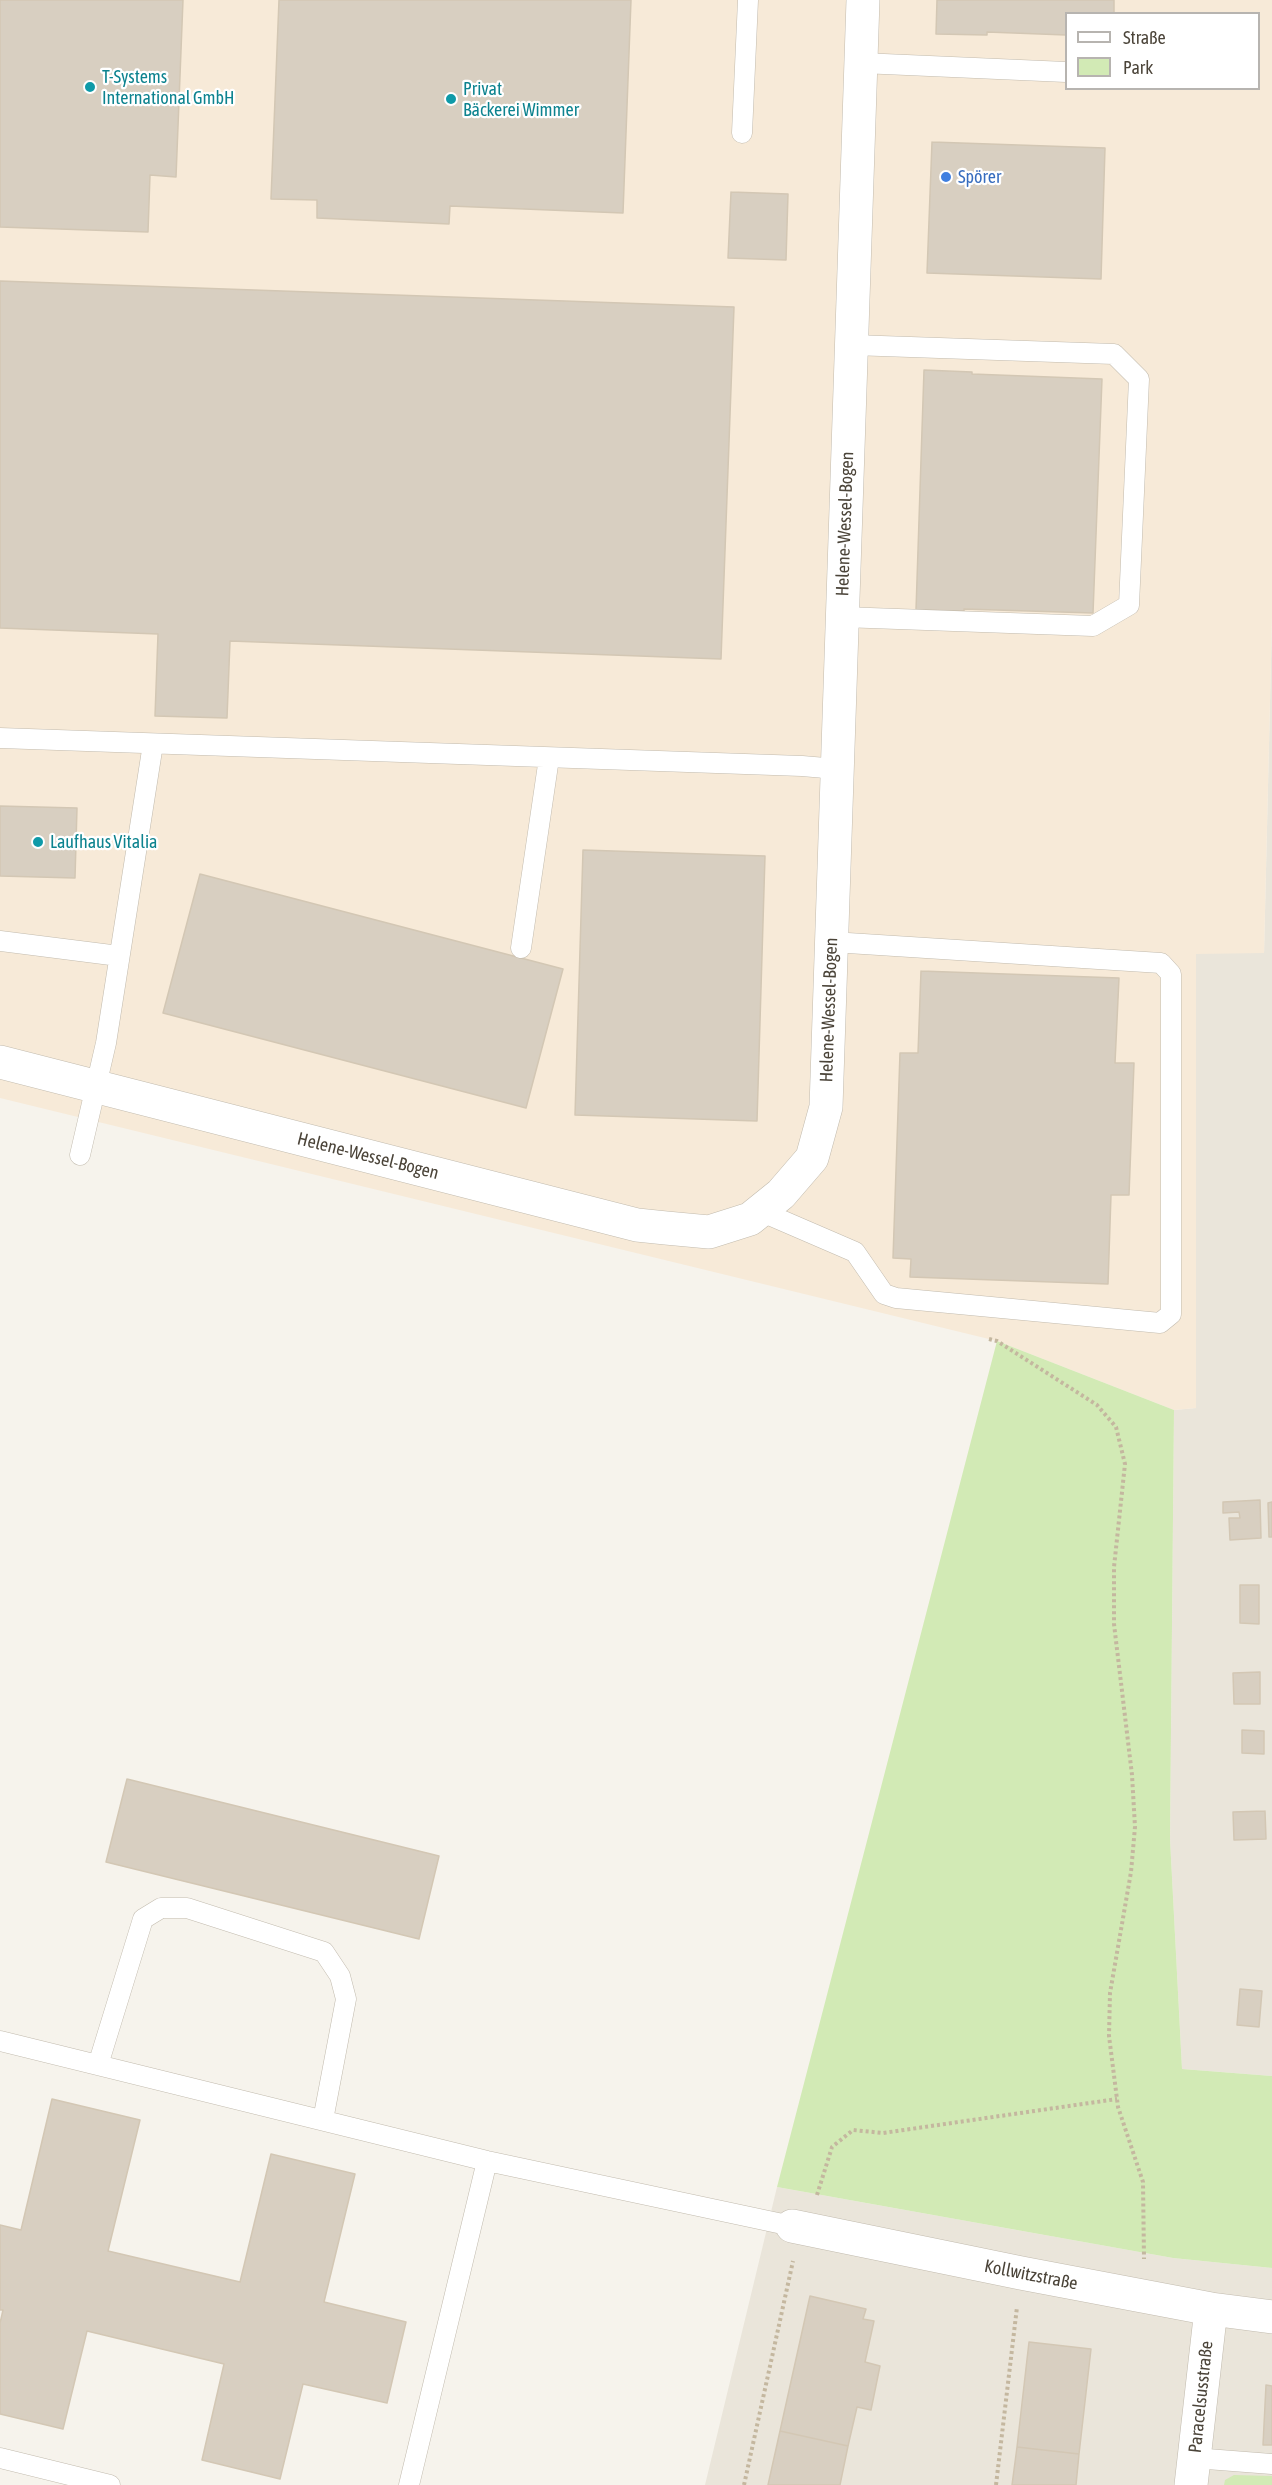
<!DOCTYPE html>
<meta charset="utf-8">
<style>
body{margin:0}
#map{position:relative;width:1272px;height:2485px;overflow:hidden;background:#f6f3ec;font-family:"Asap Condensed",sans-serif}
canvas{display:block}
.legend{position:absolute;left:1065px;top:12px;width:195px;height:78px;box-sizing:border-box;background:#fff;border:2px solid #b7b4b0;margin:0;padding:8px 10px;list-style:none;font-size:18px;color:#4b4439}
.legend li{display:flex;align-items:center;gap:12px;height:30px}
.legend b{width:30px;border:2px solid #b7b4b0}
</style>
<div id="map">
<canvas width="1272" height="2485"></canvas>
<ul class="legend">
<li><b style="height:8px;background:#fff"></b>Straße</li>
<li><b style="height:16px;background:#d2eab5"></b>Park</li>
</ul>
</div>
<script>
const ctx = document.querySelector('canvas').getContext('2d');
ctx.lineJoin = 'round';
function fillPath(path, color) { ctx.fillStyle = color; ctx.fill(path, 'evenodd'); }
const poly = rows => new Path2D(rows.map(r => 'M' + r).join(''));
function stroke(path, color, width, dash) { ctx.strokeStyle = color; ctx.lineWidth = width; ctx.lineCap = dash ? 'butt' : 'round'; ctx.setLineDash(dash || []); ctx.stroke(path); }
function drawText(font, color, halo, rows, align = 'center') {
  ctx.font = font + ' "Asap Condensed",sans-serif'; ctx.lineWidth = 4.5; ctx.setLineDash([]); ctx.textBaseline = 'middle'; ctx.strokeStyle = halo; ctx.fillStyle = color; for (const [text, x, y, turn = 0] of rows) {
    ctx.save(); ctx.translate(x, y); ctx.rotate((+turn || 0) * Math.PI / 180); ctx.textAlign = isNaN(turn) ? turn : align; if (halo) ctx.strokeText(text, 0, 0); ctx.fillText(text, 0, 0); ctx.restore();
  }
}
const residential = poly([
 [1272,617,1272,2076,1182,2069,1170,1839,1174,1410,1196,1408,1196,953,1264,953],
 [777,2187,1173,2258,1272,2268,1272,2485,705,2485]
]);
const commercial = poly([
 [0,0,1272,0,1272,617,1264,953,1196,954,1196,1408,1174,1410,997,1341,0,1098],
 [1066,14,1258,14,1258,88,1066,88]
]);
const green = poly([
 [997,1341,1174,1410,1170,1839,1182,2069,1272,2076,1272,2268,1173,2258,777,2187],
 [1234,2475,1272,2476,1272,2485,1224,2485,1225,2480]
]);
const building = poly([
 [0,0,183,0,176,177,150,175,148,232,0,227,0,0],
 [279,0,631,0,623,213,450,206,449,224,317,218,317,200,271,199,279,0],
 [937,0,1114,0,1114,14,1066,14,1066,35,987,32,987,35,936,34,937,0],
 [932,142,1105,148,1101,279,927,273,932,142],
 [731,192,788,194,786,260,728,258,731,192],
 [0,281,734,307,721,659,230,641,227,718,155,716,158,634,0,628,0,281],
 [924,370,972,372,972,374,1102,379,1093,613,964,609,964,611,916,610,924,370],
 [0,806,77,808,75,878,0,876,0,806],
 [583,850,765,856,757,1121,575,1115,583,850],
 [200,874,563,969,526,1108,163,1013,200,874],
 [921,971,1119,978,1115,1063,1134,1063,1129,1195,1111,1195,1108,1284,910,1277,911,1259,893,1258,900,1053,918,1053,921,971],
 [1260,1500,1261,1538,1230,1540,1229,1518,1240,1518,1239,1512,1223,1513,1223,1502,1260,1500],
 [1272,1502,1272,1537,1269,1537,1268,1503,1272,1502],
 [1240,1585,1259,1585,1259,1624,1240,1623,1240,1585],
 [1260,1672,1260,1704,1234,1704,1233,1673,1260,1672],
 [1242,1730,1264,1731,1264,1754,1242,1753,1242,1730],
 [127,1779,439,1856,419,1939,106,1862,127,1779],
 [1265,1811,1266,1839,1234,1840,1233,1812,1265,1811],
 [1240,1989,1262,1991,1259,2027,1237,2025,1240,1989],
 [52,2099,140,2120,108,2251,240,2282,271,2154,355,2174,324,2302,406,2322,387,2403,303,2384,280,2479,202,2460,224,2364,87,2331,63,2429,0,2414,0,2323,3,2310,0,2310,0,2225,21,2230,52,2099],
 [810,2296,866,2309,863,2319,874,2321,865,2362,880,2366,871,2410,857,2407,848,2446,780,2431,810,2296],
 [1029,2342,1091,2349,1079,2454,1017,2447,1029,2342],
 [1266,2385,1272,2386,1272,2445,1263,2445,1266,2385],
 [780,2431,848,2446,840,2485,768,2485,780,2431],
 [1017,2447,1079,2454,1076,2485,1012,2485,1017,2447]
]);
const path = poly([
 [989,1339,997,1341,1097,1405,1116,1427,1125,1464,1114,1567,1114,1624,1132,1775,1135,1827,1131,1872,1110,1993,1109,2036,1118,2107,1143,2182,1144,2259],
 [817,2195,832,2147,853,2130,883,2133,1117,2099],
 [744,2485,793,2261],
 [996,2485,1017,2307]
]);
const service = poly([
 [861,63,1066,72],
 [742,133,748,0],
 [842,617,1093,626,1129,605,1139,379,1114,354,852,345],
 [0,738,802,766,837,769],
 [0,941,119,956],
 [521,948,549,758],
 [80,1155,106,1043,153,744],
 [760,1211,855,1252,884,1294,896,1298,1160,1323,1171,1314,1171,974,1161,963,832,942],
 [0,2041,487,2161,792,2226],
 [98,2065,143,1919,161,1908,187,1908,324,1952,340,1976,346,1999,323,2120],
 [0,2458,110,2485],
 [1194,2458,1272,2464],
 [409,2485,487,2161]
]);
const minor = poly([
 [0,1062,637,1225,666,1228,709,1232,750,1219,781,1194,812,1158,826,1107,863,0],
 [792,2226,1021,2273,1211,2309,1272,2317],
 [1191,2485,1211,2309]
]);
const markers = [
 [90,87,6,"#0f9aa8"],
 [451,99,6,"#0f9aa8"],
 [946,177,6,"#3f7fe0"],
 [38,842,6,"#0f9aa8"]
];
const cultureNames = [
 ["T-Systems",102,77],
 ["International GmbH",102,98],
 ["Privat",463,89],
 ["Bäckerei Wimmer",463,110],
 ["Laufhaus Vitalia",50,842]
];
const shopNames = [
 ["Spörer",958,177]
];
const streetNames = [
 ["Helene-Wessel-Bogen",845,524,-88],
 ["Helene-Wessel-Bogen",829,1010,-88],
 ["Helene-Wessel-Bogen",368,1156,14],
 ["Kollwitzstraße",1031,2275,11],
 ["Paracelsusstraße",1201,2397,-84]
];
fillPath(residential, '#eae5da');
fillPath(commercial, '#f7ead8');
fillPath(green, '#d2eab5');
fillPath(building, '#d8cfc1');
stroke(building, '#d3c7b4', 1.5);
stroke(service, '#c2bbae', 21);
stroke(minor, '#c2bbae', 34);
stroke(path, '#c4b79f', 4, [3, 3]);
stroke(service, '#fff', 20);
stroke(minor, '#fff', 33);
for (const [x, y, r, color] of markers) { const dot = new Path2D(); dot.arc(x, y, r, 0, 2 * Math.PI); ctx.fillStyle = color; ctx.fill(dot); stroke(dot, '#fff', 2); }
drawText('18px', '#0d838f', '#fff', cultureNames, 'left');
drawText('18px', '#366cbe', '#fff', shopNames, 'left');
drawText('18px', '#4b4439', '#fff', streetNames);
</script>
